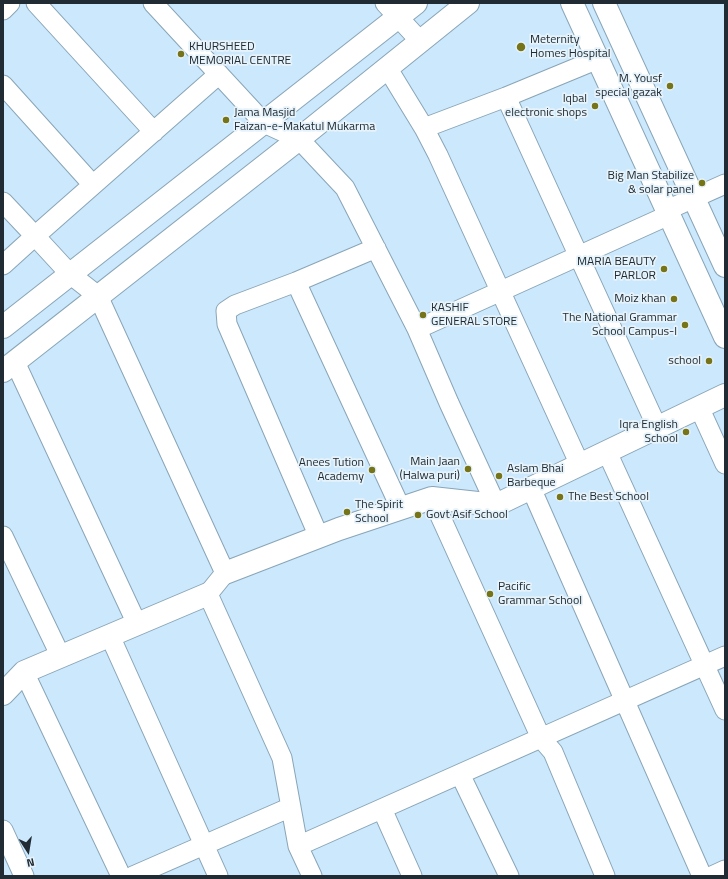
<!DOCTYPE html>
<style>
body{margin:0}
#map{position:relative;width:728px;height:879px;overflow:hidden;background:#cbe8fc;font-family:"Titillium Web",sans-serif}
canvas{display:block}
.frame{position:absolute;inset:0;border:4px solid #202b33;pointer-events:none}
.north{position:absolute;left:8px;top:831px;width:40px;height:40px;-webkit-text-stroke:3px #e7f3fa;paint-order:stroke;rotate:168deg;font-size:11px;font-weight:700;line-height:16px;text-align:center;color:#202b33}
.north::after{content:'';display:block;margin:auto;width:14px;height:18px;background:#202b33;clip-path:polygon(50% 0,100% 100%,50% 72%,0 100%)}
</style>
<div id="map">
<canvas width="728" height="879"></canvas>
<div class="frame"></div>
<div class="north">N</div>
</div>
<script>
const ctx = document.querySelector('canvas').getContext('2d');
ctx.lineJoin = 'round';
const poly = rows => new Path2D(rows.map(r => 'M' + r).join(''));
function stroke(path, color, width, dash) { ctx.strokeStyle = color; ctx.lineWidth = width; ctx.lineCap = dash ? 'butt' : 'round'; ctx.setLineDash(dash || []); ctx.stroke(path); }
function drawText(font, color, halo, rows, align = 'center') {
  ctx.font = font + ' "Titillium Web",sans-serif'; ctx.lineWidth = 3.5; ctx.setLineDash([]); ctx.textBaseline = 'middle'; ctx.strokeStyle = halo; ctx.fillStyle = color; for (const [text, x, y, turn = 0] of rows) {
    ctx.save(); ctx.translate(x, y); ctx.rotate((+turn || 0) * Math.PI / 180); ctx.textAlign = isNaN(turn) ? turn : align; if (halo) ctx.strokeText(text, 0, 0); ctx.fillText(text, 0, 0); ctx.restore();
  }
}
const minor = poly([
 [36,3,154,132],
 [153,3,264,123,299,139,345,188,417,329,449,403,496,505],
 [385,3,421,42],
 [3,10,10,3],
 [388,69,424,128,438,155,580,465],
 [219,74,35,236,70,274,98,296,225,573,208,594,282,758,298,846,312,876],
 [3,85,93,185],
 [506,97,657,427],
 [424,128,506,97,598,59],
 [3,202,35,236,3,265],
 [667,210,725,184],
 [296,282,401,509],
 [417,329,669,215],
 [15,362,137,624],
 [699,407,725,464],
 [607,452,725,710],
 [531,488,702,876],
 [432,498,541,738,553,752,605,876],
 [3,536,61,657],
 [319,537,227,324,226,311,235,305,296,282,376,248],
 [110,636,218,876],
 [24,672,121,876],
 [460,774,509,876],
 [382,809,412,876],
 [3,830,24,876],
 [298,846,725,656],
 [133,876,291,807],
 [712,876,725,870]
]);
const tertiary = poly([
 [572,3,725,337],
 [604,3,725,266],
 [3,327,416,3],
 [3,371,299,139,468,3],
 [225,573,339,529,432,498,496,505,725,395],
 [3,694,24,672,208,594]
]);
const markers = [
 [521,47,5,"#767419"],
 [181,54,4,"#767419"],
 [670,86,4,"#767419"],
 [595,106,4,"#767419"],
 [226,120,4,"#767419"],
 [702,183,4,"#767419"],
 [664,269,4,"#767419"],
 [674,299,4,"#767419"],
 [423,315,4,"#767419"],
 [685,325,4,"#767419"],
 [709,361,4,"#767419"],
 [686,432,4,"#767419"],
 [468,469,4,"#767419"],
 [372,470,4,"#767419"],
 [499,476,4,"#767419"],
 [560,497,4,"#767419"],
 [347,512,4,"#767419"],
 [418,515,4,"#767419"],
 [490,594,4,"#767419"]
];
const poiNames = [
 ["Meternity",530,40,"left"],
 ["Homes Hospital",530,54,"left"],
 ["KHURSHEED",189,47,"left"],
 ["MEMORIAL CENTRE",189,61,"left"],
 ["M. Yousf",662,79],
 ["special gazak",662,93],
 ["Iqbal",587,99],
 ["electronic shops",587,113],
 ["Jama Masjid",234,113,"left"],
 ["Faizan-e-Makatul Mukarma",234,127,"left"],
 ["Big Man Stabilize",694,176],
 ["& solar panel",694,190],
 ["MARIA BEAUTY",656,262],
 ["PARLOR",656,276],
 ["Moiz khan",666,299],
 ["KASHIF",431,308,"left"],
 ["GENERAL STORE",431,322,"left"],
 ["The National Grammar",677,318],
 ["School Campus-l",677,332],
 ["school",701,361],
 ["Iqra English",678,425],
 ["School",678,439],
 ["Main Jaan",460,462],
 ["(Halwa puri)",460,476],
 ["Anees Tution",364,463],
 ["Academy",364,477],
 ["Aslam Bhai",507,469,"left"],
 ["Barbeque",507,483,"left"],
 ["The Best School",568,497,"left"],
 ["The Spirit",355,505,"left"],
 ["School",355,519,"left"],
 ["Govt Asif School",426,515,"left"],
 ["Pacific",498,587,"left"],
 ["Grammar School",498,601,"left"]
];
stroke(minor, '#89a5b7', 21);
stroke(tertiary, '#89a5b7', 24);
stroke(minor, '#fff', 19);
stroke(tertiary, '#fff', 22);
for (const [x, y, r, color] of markers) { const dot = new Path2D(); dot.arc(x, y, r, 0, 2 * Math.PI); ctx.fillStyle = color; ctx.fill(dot); stroke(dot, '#e7f3fa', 1.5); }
drawText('12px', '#202b33', '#e7f3fa', poiNames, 'right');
</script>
